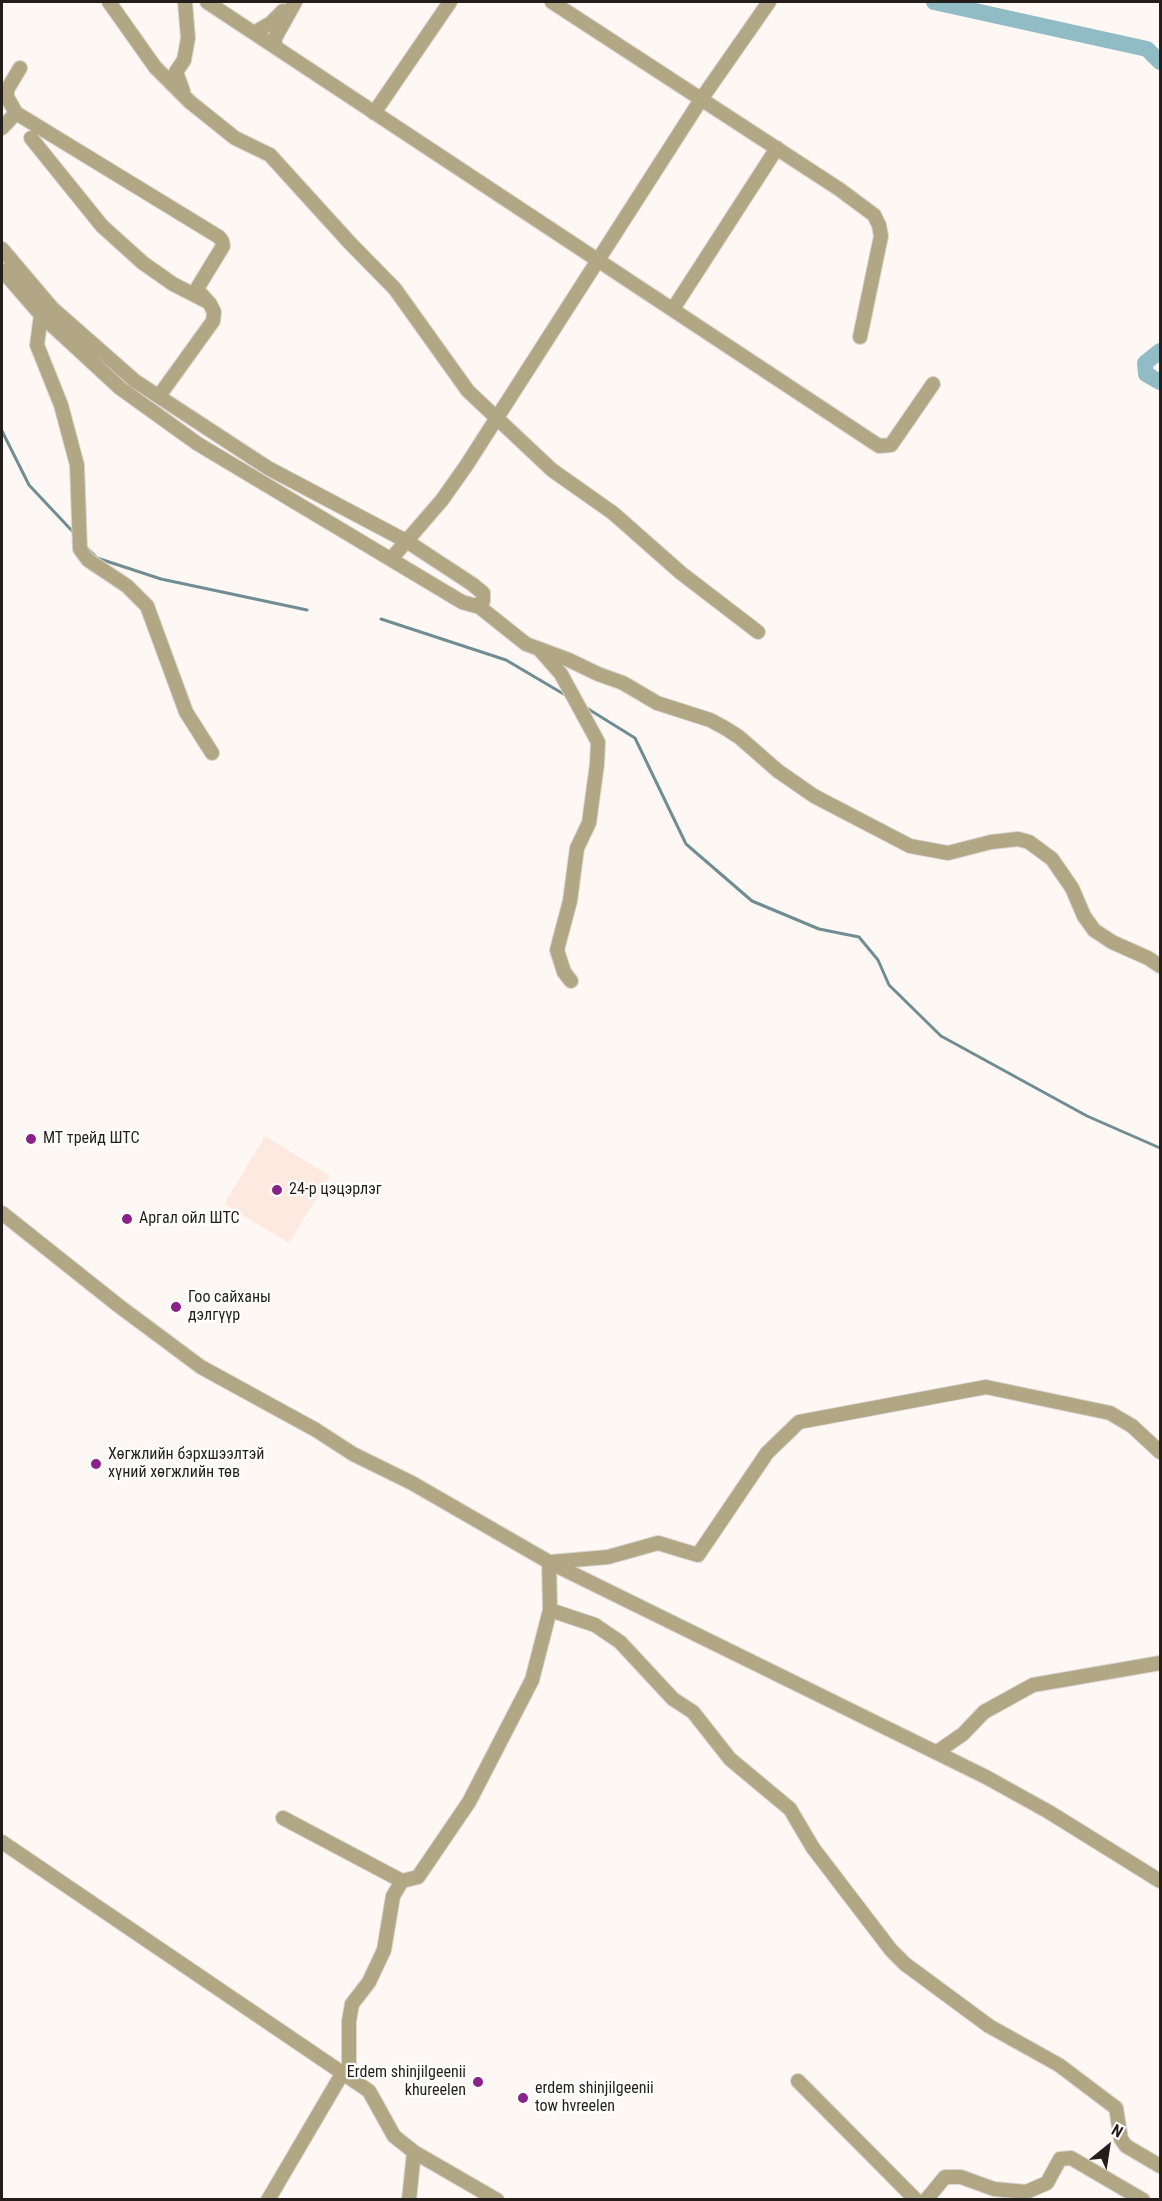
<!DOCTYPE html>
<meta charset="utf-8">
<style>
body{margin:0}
#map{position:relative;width:1162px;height:2201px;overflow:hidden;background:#fef8f4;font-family:"Roboto Condensed",sans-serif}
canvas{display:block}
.frame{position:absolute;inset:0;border:3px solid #241e1b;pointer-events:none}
.north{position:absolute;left:1078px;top:2117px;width:60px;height:60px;-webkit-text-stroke:4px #fff;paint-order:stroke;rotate:30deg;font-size:16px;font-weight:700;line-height:24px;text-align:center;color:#241e1b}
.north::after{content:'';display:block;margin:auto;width:21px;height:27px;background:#241e1b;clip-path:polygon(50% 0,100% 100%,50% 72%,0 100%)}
</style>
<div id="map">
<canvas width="1162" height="2201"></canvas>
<div class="frame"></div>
<div class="north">N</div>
</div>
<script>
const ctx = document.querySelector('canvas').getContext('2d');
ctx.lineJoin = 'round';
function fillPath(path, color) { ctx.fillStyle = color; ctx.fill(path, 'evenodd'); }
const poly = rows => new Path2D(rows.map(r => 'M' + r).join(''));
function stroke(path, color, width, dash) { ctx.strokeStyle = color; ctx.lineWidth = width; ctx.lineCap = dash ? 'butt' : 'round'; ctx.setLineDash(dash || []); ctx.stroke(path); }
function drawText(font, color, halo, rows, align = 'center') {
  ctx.font = font + ' "Roboto Condensed",sans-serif'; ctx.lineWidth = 4.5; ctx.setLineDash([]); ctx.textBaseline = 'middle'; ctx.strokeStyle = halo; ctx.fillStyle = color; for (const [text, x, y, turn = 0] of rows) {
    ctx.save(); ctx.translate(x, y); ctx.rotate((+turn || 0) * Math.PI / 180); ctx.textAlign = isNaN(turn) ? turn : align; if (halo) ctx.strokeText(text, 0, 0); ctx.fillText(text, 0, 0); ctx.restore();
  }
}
const built = poly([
 [265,1136,330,1176,289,1243,224,1204]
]);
const stream = poly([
 [2,431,29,485,75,534],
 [85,546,97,558,161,579,307,610],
 [381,619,506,660,567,696],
 [585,707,635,738,686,844,752,901,819,929,859,937,878,960,889,985,941,1036,1087,1116,1160,1148]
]);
const river = poly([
 [934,2,1147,49,1160,62],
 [1160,351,1145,363,1146,374,1160,382]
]);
const minor = poly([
 [109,2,155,67,190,102,235,138,270,155,349,242,395,289,468,391,552,470,613,513,681,573,758,632],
 [207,2,879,446,891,445,933,384],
 [552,2,839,189,874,215,879,225,881,236,860,337],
 [254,33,271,23,283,11],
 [275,47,275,38,295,2],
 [183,91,176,72,184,60,188,38,185,2],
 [16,113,7,97,7,90,20,68],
 [374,113,450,2],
 [2,128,16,113,219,237,222,241,223,246,198,287,200,293,210,304,214,312,213,321,159,396],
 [31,138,102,226,143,263,173,284,206,301],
 [2,249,52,308,135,381,268,468,408,542,472,584,483,593,483,601,476,606,462,602,198,444,120,388,41,315,2,270],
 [673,309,777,148],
 [41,315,37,345,61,405,77,465,80,549,88,560,127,586,147,606,186,712,212,753],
 [391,559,442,500,466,466,702,98,769,2],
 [477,605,526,644,569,660,598,674,623,683,657,703,710,720,725,728,739,737,778,771,814,796,910,846,948,853,991,842,1018,839,1029,842,1052,859,1072,888,1084,916,1094,930,1112,942,1148,958,1160,966],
 [539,649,561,674,598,742,597,764,589,823,577,848,570,901,557,950,564,972,571,981],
 [2,1213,119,1306,201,1367,316,1430,353,1454,412,1483,549,1562,986,1777,1049,1812,1160,1881],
 [549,1562,550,1610,595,1625,620,1642,673,1699,693,1712,730,1759,790,1809,813,1848,891,1950,905,1964,989,2026,1059,2065,1116,2108,1121,2139,1126,2146,1160,2166],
 [551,1562,608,1557,658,1543,698,1555,767,1453,799,1422,986,1387,1110,1413,1132,1426,1160,1452],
 [937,1752,963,1734,984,1712,1033,1685,1160,1663],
 [283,1818,402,1881,418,1877,469,1802,532,1680,550,1610],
 [2,1842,369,2091,394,2136,414,2152,497,2200],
 [798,2081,916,2200],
 [268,2200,342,2074,349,2066,349,2021,352,2004,369,1982,384,1950,393,1896,402,1881],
 [409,2200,414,2152],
 [926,2200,945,2177,961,2177,994,2189,1026,2192,1047,2183,1060,2159,1071,2158,1143,2200]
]);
const markers = [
 [31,1139,6,"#892289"],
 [277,1190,6,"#892289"],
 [127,1219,6,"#892289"],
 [176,1307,6,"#892289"],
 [96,1464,6,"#892289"],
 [478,2082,6,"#892289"],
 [523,2098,6,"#892289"]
];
const poiNames = [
 ["МТ трейд ШТС",43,1139],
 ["24-р цэцэрлэг",289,1190],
 ["Аргал ойл ШТС",139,1219],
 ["Гоо сайханы",188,1298],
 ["дэлгүүр",188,1316],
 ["Хөгжлийн бэрхшээлтэй",108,1455],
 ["хүний хөгжлийн төв",108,1473],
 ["Erdem shinjilgeenii",466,2073,"right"],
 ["khureelen",466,2091,"right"],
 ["erdem shinjilgeenii",535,2089],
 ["tow hvreelen",535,2107]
];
fillPath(built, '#fde9df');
stroke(stream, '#708d92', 3);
stroke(river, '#91bcc5', 16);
stroke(minor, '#dbd5d1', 16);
stroke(minor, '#b1a785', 14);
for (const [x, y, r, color] of markers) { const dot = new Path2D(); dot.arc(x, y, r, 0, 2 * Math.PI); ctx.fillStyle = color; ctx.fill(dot); stroke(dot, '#fff', 2); }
drawText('16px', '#241e1b', '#fff', poiNames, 'left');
</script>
